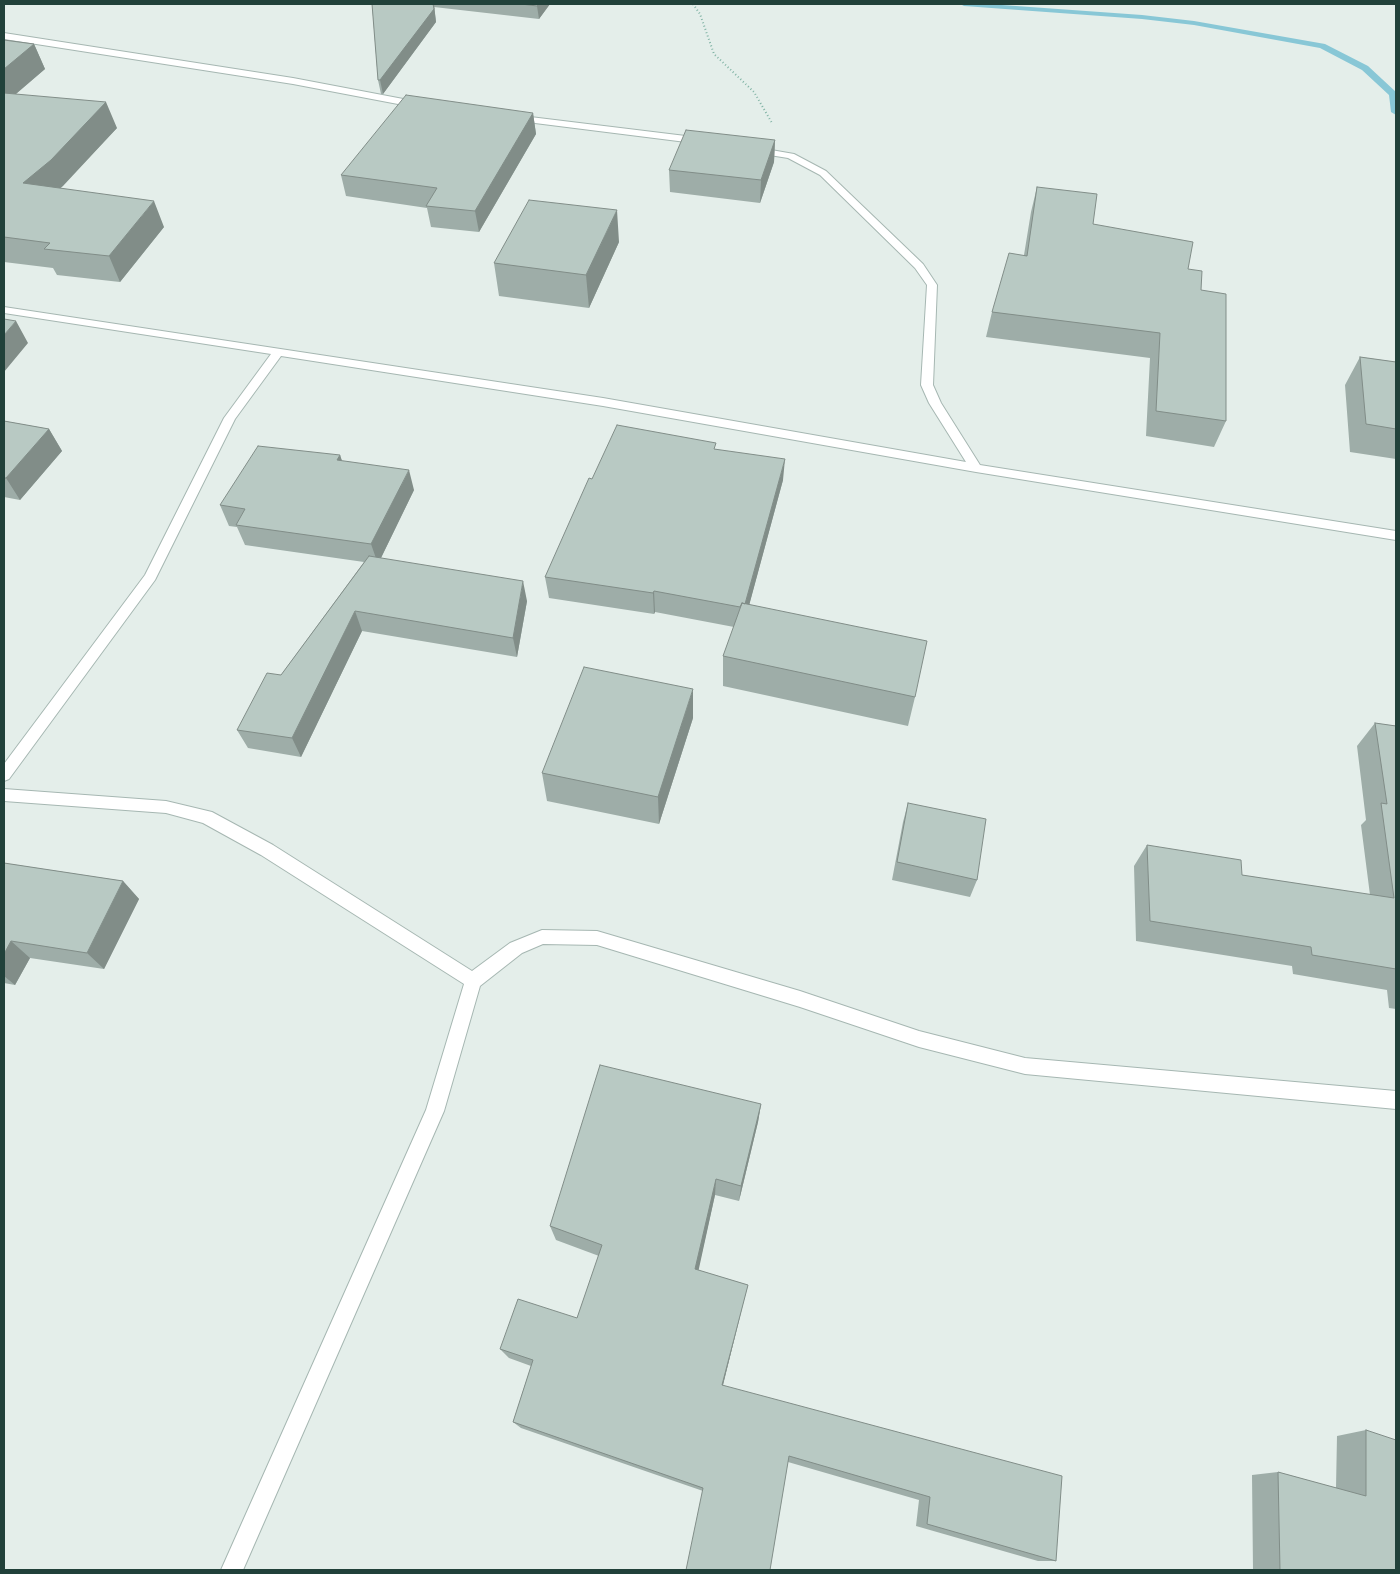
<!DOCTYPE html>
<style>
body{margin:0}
#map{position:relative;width:1400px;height:1574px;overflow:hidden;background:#e4eeea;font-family:Commissioner,sans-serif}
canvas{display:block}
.frame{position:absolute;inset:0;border:5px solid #21413a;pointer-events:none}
</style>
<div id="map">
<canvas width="1400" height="1574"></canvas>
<div class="frame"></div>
</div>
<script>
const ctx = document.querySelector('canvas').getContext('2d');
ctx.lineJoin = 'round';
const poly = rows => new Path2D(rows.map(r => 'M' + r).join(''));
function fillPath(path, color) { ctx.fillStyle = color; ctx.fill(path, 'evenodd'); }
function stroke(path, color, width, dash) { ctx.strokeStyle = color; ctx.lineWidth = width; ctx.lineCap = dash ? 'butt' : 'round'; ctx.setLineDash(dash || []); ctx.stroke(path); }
const stream = poly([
 [960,4,988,4,1142,15,1194,21,1325,44,1368,66,1396,92,1396,115,1391,112,1389,95,1362,70,1320,48,1194,25,1142,19,964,6,960,4]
]);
const path = poly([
 [693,4,700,14,714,54,754,92,772,123]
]);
const minor = poly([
 [4,33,293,78,419,102,423,105,419,108,293,84,4,39,4,33],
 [514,115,702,138,707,141,702,144,511,120,511,116,514,115],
 [754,147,794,154,826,171,923,264,937,285,933,385,941,403,980,465,1396,531,1396,540,976,472,603,406,281,356,235,419,155,580,9,779,4,781,4,764,145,575,224,418,271,354,4,313,4,307,603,398,966,462,929,403,921,385,927,285,915,268,820,175,788,158,751,152,751,148,754,147],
 [4,789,166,801,212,812,273,845,472,971,510,943,542,930,597,931,800,991,919,1031,1025,1058,1396,1091,1396,1109,1025,1074,919,1047,800,1007,597,945,543,944,522,953,480,986,444,1111,243,1570,221,1570,426,1110,464,984,261,855,203,823,166,813,4,801,4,789]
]);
const wall = poly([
 [372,4,550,4,539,19,434,7,436,22,383,94,381,94,378,80],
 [4,40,34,44,45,69,16,94,117,128,60,188,164,227,120,282,57,275,53,268,4,262],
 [533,113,536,134,479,232,431,227,427,208,346,196,341,175],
 [775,140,774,162,760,203,670,192,669,170],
 [1037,187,1093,224,1188,269,1201,290,1226,421,1214,447,1146,436,1150,358,986,337,992,312,1024,255,1031,212],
 [619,242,589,308,499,296,494,263],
 [1396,340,1396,362,1395,343],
 [1360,357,1396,362,1396,459,1350,452,1345,385],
 [4,421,49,429,62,451,20,500,4,497],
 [716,449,783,480,749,605,915,697,908,726,723,686,723,656,734,627,655,612,654,614,549,598,545,577,592,479],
 [340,455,342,461,414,490,381,558,527,601,517,657,362,631,301,757,248,748,237,730,281,675,364,562,245,545,237,527,229,526,220,505],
 [693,718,659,824,547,801,542,773],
 [1375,723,1396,726,1396,1009,1389,1008,1387,990,1293,974,1292,966,1136,941,1134,866,1147,845,1242,875,1370,895,1361,825,1366,820,1357,746],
 [908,803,977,880,970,897,892,880,903,822],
 [4,863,123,881,139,899,104,969,30,958,15,985,4,983],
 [761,1104,758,1122,739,1201,715,1195,698,1270,748,1285,745,1296,723,1385,1056,1561,1038,1561,916,1526,919,1500,788,1462,703,1491,521,1428,513,1422,531,1366,509,1358,500,1349,577,1318,599,1256,556,1240,550,1226],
 [1366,1430,1396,1570,1253,1570,1252,1475,1278,1472,1336,1488,1337,1436]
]);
const shadedWall = poly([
 [434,4,436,22,383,94,380,80],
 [539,4,550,4,539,19,537,6],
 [34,44,45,69,4,104,4,69],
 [106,102,117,128,63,186,36,209,23,183],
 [533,113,536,134,479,232,475,211],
 [775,140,774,162,760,203,761,180],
 [154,201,164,227,120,282,109,256],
 [617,210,619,242,589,308,586,275],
 [16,321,28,343,4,372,4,335],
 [49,429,62,451,20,500,6,478],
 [340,455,347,476,337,460],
 [785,459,783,480,743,628,744,608],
 [409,470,414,490,378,564,371,544],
 [523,581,527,601,517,657,513,638],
 [654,591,655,612,654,614,653,593],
 [355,611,362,631,301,757,292,738],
 [693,689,693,718,659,824,658,797],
 [123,881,139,899,104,969,87,953],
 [11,941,30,958,15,985,4,976,4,954],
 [761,1104,758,1122,739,1201,741,1186],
 [716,1179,715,1195,696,1282,695,1269],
 [748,1285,745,1296,721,1393,722,1385]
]);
const building = poly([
 [372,4,433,4,434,9,380,80,378,80,372,4],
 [521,4,539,4,537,6,521,4],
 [4,40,34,44,4,69,4,40],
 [4,93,106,102,51,160,23,183,154,201,109,256,44,249,50,243,4,237,4,93],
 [406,95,533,113,475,211,426,206,437,188,341,175,406,95],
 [686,130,775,140,761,180,669,170,686,130],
 [1037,187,1097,194,1093,224,1193,242,1188,269,1202,271,1201,290,1226,294,1226,421,1156,411,1160,333,992,312,1009,253,1027,256,1037,187],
 [529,200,617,210,586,275,494,263,529,200],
 [4,319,16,321,4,335,4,319],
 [1360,357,1396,362,1396,429,1366,424,1360,357],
 [4,421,49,429,6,478,4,478,4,421],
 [617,425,716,443,714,449,785,459,745,604,742,603,740,607,654,591,653,593,545,577,589,478,592,479,617,425],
 [258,446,340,455,337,460,409,470,371,544,236,525,245,509,220,505,258,446],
 [369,556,523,581,513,638,355,611,292,738,237,730,267,673,281,675,369,556],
 [742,603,927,641,915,697,723,656,742,603],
 [584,667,693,689,658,797,542,773,584,667],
 [1375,723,1396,726,1396,969,1312,955,1311,947,1150,921,1147,845,1241,860,1242,875,1394,898,1381,803,1387,804,1375,723],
 [908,803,986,819,977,880,897,862,908,803],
 [4,863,123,881,87,953,11,941,4,954,4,863],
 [600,1065,761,1104,741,1186,716,1179,695,1269,748,1285,722,1385,1062,1476,1056,1561,927,1524,930,1497,789,1456,770,1570,686,1570,703,1488,513,1422,533,1360,500,1349,518,1299,577,1318,602,1245,550,1226,600,1065],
 [1366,1430,1396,1440,1396,1570,1280,1570,1278,1472,1366,1496,1366,1430]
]);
fillPath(stream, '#88c7d6');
stroke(minor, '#a6b7b2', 2);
stroke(path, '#82b4a6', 2, [1, 2.5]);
fillPath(minor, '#fff');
fillPath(wall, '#9eada8');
fillPath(shadedWall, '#818d88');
fillPath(building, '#b8c9c3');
stroke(building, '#818d88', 1);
</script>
